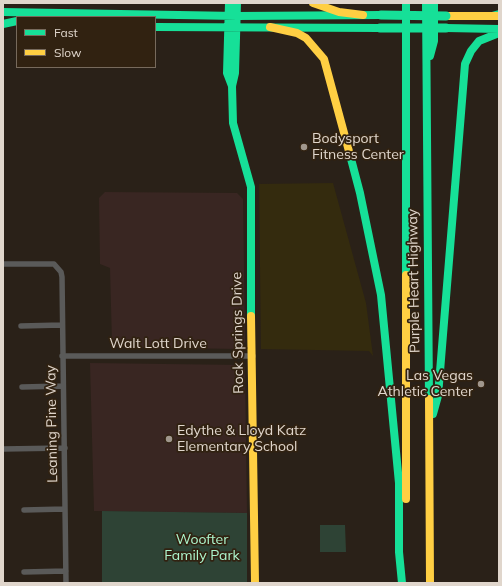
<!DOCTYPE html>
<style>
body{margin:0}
#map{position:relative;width:502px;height:586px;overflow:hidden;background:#2a2118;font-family:Mulish,sans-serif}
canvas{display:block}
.frame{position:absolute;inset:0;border:4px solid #e0d6cc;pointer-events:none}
.legend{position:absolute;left:16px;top:16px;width:140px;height:52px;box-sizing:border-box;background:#312211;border:1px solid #776a5c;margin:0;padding:5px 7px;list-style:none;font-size:12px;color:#e0d6cc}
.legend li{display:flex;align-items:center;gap:8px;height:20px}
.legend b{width:20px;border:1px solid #776a5c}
</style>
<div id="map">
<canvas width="502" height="586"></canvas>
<div class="frame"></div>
<ul class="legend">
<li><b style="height:5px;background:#16e098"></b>Fast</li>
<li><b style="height:5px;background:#ffcf43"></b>Slow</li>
</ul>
</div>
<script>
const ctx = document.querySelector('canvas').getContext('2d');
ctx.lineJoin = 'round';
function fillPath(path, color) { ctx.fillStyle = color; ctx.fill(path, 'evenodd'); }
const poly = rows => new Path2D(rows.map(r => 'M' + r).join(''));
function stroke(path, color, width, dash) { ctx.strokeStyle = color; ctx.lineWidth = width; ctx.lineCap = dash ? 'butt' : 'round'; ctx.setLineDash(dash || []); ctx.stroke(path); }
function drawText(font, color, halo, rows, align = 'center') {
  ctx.font = font + ' Mulish,sans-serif'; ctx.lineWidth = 3.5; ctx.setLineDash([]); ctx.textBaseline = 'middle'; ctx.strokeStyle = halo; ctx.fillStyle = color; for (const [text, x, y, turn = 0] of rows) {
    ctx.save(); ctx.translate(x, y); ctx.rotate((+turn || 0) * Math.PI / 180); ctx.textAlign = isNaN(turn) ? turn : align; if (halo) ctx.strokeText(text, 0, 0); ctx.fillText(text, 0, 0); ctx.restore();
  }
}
const education = poly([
 [105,192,237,193,243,199,245,342,238,349,117,347,112,344,110,268,100,264,99,198],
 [90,363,242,365,245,367,247,513,94,511]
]);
const green = poly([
 [102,511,247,513,247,583,102,583],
 [320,525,345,525,346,552,320,552]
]);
const sand = poly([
 [333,183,366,303,373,356,369,351,261,349,259,184]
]);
const street = poly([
 [3,264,54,264,61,272,62,277,66,583],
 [21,326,62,325],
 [62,356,253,356],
 [22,387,63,386],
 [3,449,65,448],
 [24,510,65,509],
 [24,572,66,571]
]);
const fast = poly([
 [229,3,227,73,232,86],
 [237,3,235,73,232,86,233,123,251,187,251,316],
 [406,3,406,275],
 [426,3,429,399],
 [3,12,237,16,381,15],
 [492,16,499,14],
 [3,24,17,21],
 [155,27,380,28],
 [446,28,499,29],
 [430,56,434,41,434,3],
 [350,155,360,193,381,295,399,483,399,552,402,583],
 [433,414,438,396,465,64,471,51,479,41,499,33]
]);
const slow = poly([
 [313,3,339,12,363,15],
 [446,16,499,16],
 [270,27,297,33,306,38,324,59,350,155],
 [406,275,406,499],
 [251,316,255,583],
 [429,399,430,583]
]);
const fastBridge = poly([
 [381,15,446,16],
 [380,28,446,28]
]);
const markers = [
 [304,147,4,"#a0978d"],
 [481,384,4,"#a0978d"],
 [169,439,4,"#a0978d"]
];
const poiNames = [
 ["Bodysport",312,139],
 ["Fitness Center",312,155],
 ["Las Vegas",473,376,"right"],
 ["Athletic Center",473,392,"right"],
 ["Edythe & Lloyd Katz",177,431],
 ["Elementary School",177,447]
];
const streetNames = [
 ["Purple Heart Highway",414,281,-91],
 ["Rock Springs Drive",238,333,-91],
 ["Walt Lott Drive",158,344],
 ["Leaning Pine Way",52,424,-91]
];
const parkNames = [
 ["Woofter",202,540],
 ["Family Park",202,556]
];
fillPath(education, '#392622');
fillPath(green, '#2e4335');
fillPath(sand, '#342b0e');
stroke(street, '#5a5a59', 5.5);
stroke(fast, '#16e098', 8);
stroke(slow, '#ffcf43', 8);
stroke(fastBridge, '#16e098', 9);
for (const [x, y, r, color] of markers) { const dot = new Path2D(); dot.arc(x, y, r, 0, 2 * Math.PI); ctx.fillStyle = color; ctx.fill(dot); stroke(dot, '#312211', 1.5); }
drawText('14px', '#e0d6cc', '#312211', poiNames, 'left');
drawText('14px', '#e0d6cc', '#312211', streetNames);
drawText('14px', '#adf6ce', '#312211', parkNames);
</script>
